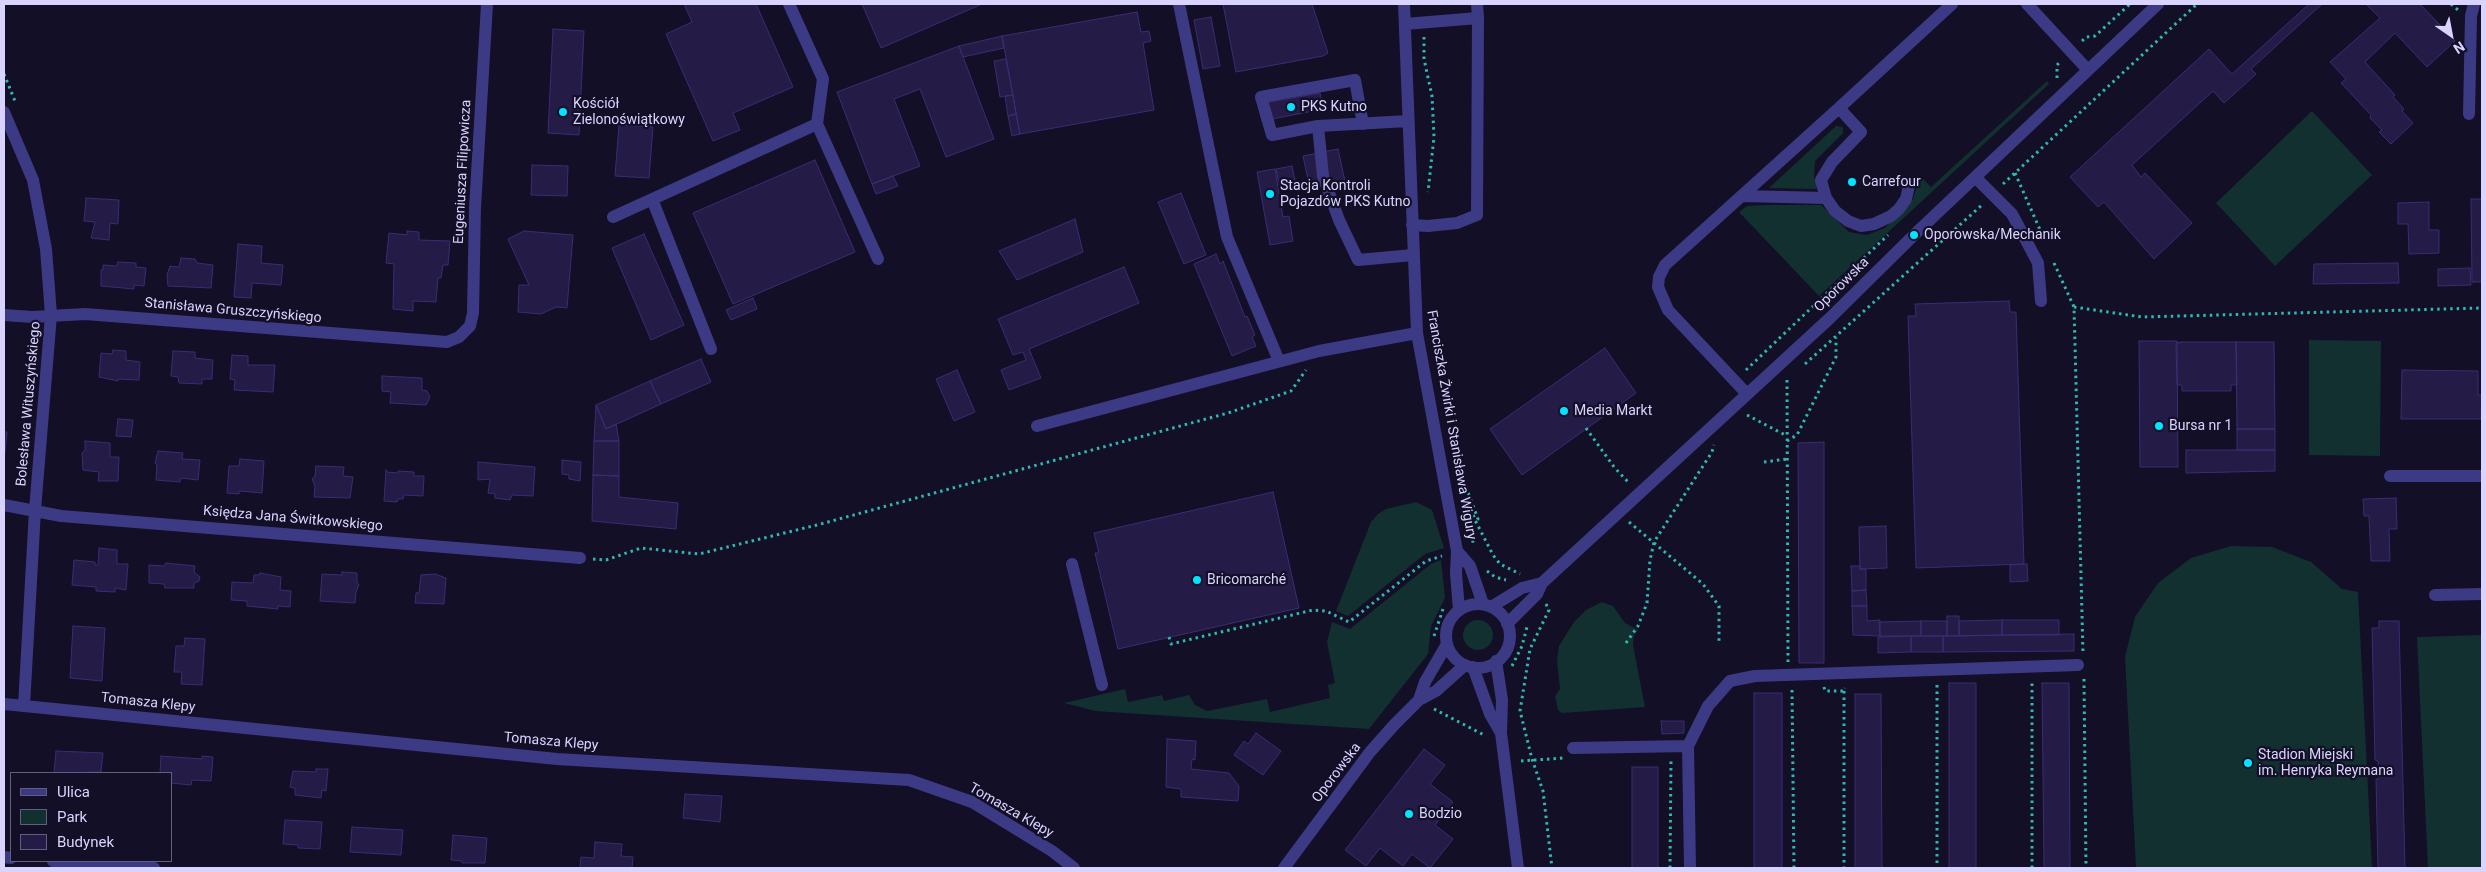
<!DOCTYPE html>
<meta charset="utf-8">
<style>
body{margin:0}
#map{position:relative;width:2486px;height:872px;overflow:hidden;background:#130f26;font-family:Roboto,sans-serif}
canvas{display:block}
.frame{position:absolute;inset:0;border:5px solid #d9d4ff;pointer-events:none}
.legend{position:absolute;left:10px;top:772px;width:162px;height:90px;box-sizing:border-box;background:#130f26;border:1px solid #625e7d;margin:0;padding:6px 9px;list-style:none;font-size:15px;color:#d9d4ff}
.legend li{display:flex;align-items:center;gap:10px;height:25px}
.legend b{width:25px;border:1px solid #625e7d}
.north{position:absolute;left:2426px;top:10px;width:50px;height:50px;-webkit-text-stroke:4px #130f26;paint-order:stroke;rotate:147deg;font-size:14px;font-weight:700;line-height:20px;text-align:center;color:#d9d4ff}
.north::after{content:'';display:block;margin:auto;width:18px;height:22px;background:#d9d4ff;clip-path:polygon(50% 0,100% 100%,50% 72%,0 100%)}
</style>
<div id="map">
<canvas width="2486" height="872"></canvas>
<div class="frame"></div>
<ul class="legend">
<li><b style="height:6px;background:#3d3a85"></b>Ulica</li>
<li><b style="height:14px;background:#12302f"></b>Park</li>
<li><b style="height:14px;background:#241b47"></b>Budynek</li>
</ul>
<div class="north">N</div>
</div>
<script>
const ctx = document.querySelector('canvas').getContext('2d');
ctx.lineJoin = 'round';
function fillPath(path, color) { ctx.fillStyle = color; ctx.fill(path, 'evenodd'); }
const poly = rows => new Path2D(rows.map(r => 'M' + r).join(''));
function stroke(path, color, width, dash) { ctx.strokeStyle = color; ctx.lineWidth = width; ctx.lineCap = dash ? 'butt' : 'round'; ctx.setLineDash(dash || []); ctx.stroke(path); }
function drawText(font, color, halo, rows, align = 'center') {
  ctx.font = font + ' Roboto,sans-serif'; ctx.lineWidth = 4.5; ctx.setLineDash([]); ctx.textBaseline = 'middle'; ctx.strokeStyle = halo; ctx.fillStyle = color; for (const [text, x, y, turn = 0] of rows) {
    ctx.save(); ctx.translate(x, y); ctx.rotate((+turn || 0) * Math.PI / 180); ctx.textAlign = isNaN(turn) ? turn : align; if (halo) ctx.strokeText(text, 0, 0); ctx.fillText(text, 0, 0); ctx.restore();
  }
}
const green = poly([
 [2047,81,2049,84,1819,296,1739,212,1747,206,1763,205,1821,205,1849,232,1867,235,1885,228,1913,199,1918,182,1922,178,1931,187],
 [2312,111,2372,175,2275,266,2216,203],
 [1836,126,1843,127,1843,133,1815,161,1814,178,1819,186,1816,189,1769,188],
 [2309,340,2381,341,2380,456,2309,455],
 [1416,502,1432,510,1444,548,1425,554,1348,616,1336,611,1371,522,1378,514,1386,509],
 [2231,546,2272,547,2311,562,2342,589,2358,592,2372,868,2136,868,2125,657,2135,617,2158,583,2191,558],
 [1441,560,1445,598,1431,626,1428,654,1369,729,1095,711,1064,703,1125,689,1128,702,1162,695,1164,701,1189,695,1195,705,1207,711,1267,699,1270,712,1330,698,1328,685,1335,683,1327,642,1332,622,1350,629,1431,564],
 [1602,602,1613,606,1625,623,1638,630,1634,635,1633,645,1645,707,1562,713,1558,710,1555,696,1560,689,1557,661,1559,646,1574,622,1586,610],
 '1463 635a15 15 0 1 1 30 0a15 15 0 1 1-30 0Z',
 [2482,635,2482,868,2428,868,2417,637]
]);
const building = poly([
 [684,4,756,4,793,87,733,113,740,130,713,141,666,34,692,22,684,4],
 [862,4,982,4,881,48,862,4],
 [1223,4,1312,4,1328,53,1323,56,1236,72,1223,4],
 [2309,4,2322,4,2251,69,2256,74,2224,103,2213,91,2132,165,2141,177,2145,173,2192,223,2154,259,2104,202,2098,207,2070,177,2209,49,2232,74,2309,4],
 [2366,4,2420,4,2455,41,2427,67,2395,33,2365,62,2395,95,2393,97,2404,109,2402,111,2413,123,2391,144,2379,132,2382,130,2370,118,2371,115,2341,83,2346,79,2330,62,2380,18,2366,4],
 [1137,12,1141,32,1149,31,1151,41,1143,43,1154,110,1020,134,1002,36,1137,12],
 [1211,17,1220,66,1203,69,1194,20,1211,17],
 [553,29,584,31,579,135,548,133,553,29],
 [1002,36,1004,48,963,57,959,46,1002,36],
 [959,46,994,139,946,157,920,89,894,99,920,166,872,184,837,92,959,46],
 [1006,59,1013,95,1000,97,994,61,1006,59],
 [1320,93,1323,109,1262,121,1258,104,1320,93],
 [1013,95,1016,114,1008,116,1005,96,1013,95],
 [1016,114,1020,134,1012,136,1008,116,1016,114],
 [619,125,653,127,649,178,615,176,619,125],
 [1338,149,1345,181,1310,189,1303,156,1338,149],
 [815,160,855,252,733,304,693,213,815,160],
 [532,165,568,166,567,196,531,195,532,165],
 [1292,166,1296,185,1280,188,1276,169,1292,166],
 [1275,169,1283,217,1289,216,1293,241,1270,245,1257,172,1275,169],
 [893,176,898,186,876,194,872,184,893,176],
 [1181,193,1206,255,1184,264,1158,202,1181,193],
 [86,198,119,200,118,224,110,223,109,240,91,238,95,222,84,221,86,198],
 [2471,199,2482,199,2482,282,2472,282,2471,199],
 [2429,202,2429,230,2439,230,2439,253,2409,254,2408,224,2398,224,2398,203,2429,202],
 [1075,219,1083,252,1017,280,999,251,1075,219],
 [407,231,419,232,419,240,450,241,448,265,443,265,441,278,438,278,436,302,413,301,413,311,393,309,394,264,386,263,389,233,407,235,407,231],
 [524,231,573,235,567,308,556,307,541,314,518,312,519,285,529,285,508,239,524,231],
 [644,234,684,325,651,340,612,248,644,234],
 [238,244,262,246,261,263,283,265,281,285,252,283,251,298,234,297,238,244],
 [1216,254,1220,264,1223,261,1245,317,1247,316,1255,335,1252,337,1256,346,1232,356,1194,264,1216,254],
 [181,258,195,259,197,263,213,265,211,288,168,286,167,275,170,266,179,267,181,258],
 [118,262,136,263,136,267,146,268,144,286,134,285,134,289,101,286,101,270,103,270,103,265,117,266,118,262],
 [2398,263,2399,283,2313,284,2314,264,2398,263],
 [1124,267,1139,303,1029,349,1041,378,1009,390,1001,370,1026,360,1023,352,1013,355,998,319,1124,267],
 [2470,268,2471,285,2438,286,2438,269,2470,268],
 [753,298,757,309,731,320,726,310,753,298],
 [2009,301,2010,312,2016,312,2024,564,1916,568,1908,316,1916,316,1915,304,2009,301],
 [2139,341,2177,341,2178,467,2140,467,2139,341],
 [2182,342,2236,342,2237,385,2231,385,2231,391,2182,391,2182,385,2177,385,2176,343,2182,342],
 [2236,342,2274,342,2275,429,2237,429,2236,342],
 [1605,348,1636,393,1522,475,1490,429,1605,348],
 [113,350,126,351,126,360,140,362,139,380,118,379,118,381,99,377,101,353,112,354,113,350],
 [173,351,195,352,195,358,213,360,212,379,202,379,202,384,179,383,178,377,171,376,173,351],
 [232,355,248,356,248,365,275,365,273,392,234,390,235,380,230,379,232,355],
 [701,359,711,382,661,404,650,381,701,359],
 [957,370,975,412,954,421,936,379,957,370],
 [2402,370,2478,371,2478,395,2482,395,2481,419,2401,419,2402,370],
 [382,376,422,378,422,390,427,391,430,397,426,405,390,403,391,392,382,391,382,376],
 [650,381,661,404,606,429,596,405,650,381],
 [596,405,606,429,616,424,619,441,594,441,596,405],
 [118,419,133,420,131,437,116,436,118,419],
 [2237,429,2275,429,2275,450,2237,450,2237,429],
 [4,432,7,432,4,461,4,432],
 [85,441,110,443,110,457,119,457,118,481,98,481,99,472,83,470,82,453,85,450,85,441],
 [594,441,619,441,619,476,593,475,594,441],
 [1824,442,1824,663,1799,663,1798,443,1824,442],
 [2186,450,2275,450,2275,471,2186,473,2186,450],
 [158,451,183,453,182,459,200,460,198,480,181,478,180,482,156,480,157,465,155,463,158,451],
 [240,459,264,461,262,493,239,491,239,494,227,493,229,466,239,466,240,459],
 [562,460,581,462,580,481,569,479,569,475,562,474,562,460],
 [478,462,535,467,533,496,512,495,510,500,495,498,495,494,488,493,490,479,478,480,478,462],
 [316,466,344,467,343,476,353,477,350,498,314,497,315,486,312,479,315,476,316,466],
 [386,470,387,472,398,473,398,471,414,472,414,476,424,476,423,496,404,495,403,499,398,499,397,502,384,501,386,470],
 [593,475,619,476,619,497,678,503,676,529,592,521,593,475],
 [1273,492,1299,608,1118,649,1095,553,1099,553,1094,533,1273,492],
 [2396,498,2397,529,2389,529,2390,561,2371,561,2369,516,2364,516,2363,499,2396,498],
 [1886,526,1887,568,1860,569,1859,527,1886,526],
 [99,548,117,550,117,564,128,564,126,590,115,588,115,592,96,591,96,587,72,585,74,560,95,562,95,565,98,565,99,548],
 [166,563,195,566,194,572,200,577,199,581,194,583,194,588,165,588,164,584,149,583,149,565,164,566,166,563],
 [2027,564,2028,581,2010,582,2010,565,2027,564],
 [1851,566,1860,566,1860,569,1866,569,1866,590,1852,591,1851,566],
 [342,572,357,573,357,582,359,585,356,592,355,603,320,601,322,574,342,575,342,572],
 [260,573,281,577,280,590,291,591,290,607,278,606,278,609,247,606,247,601,231,600,232,582,253,583,254,575,259,575,260,573],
 [435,574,446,578,444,604,415,603,416,593,419,593,421,575,435,574],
 [1866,590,1867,606,1852,606,1852,591,1866,590],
 [1852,606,1867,606,1867,621,1880,620,1880,636,1853,635,1852,606],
 [1947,616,1959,616,1959,636,1947,636,1947,616],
 [2002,620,2059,620,2059,635,2002,635,2002,620],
 [2002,620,2002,635,1959,636,1959,621,2002,620],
 [1921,621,1947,621,1947,636,1921,636,1921,621],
 [1921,621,1921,636,1880,636,1879,622,1921,621],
 [2379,621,2399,621,2405,868,2378,868,2376,779,2379,779,2378,761,2375,760,2372,628,2379,628,2379,621],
 [73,626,105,628,102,681,70,678,73,626],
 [2074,634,2074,651,1943,652,1943,636,2074,634],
 [1911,636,1911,652,1878,653,1878,637,1911,636],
 [1911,636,1943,636,1943,652,1911,652,1911,636],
 [185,638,205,639,202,685,181,684,182,672,174,672,176,646,184,646,185,638],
 [1949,683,1976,683,1976,868,1949,868,1949,683],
 [2042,683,2069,683,2070,868,2044,868,2042,683],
 [1754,693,1782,693,1782,868,1754,868,1754,693],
 [1855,694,1881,694,1882,868,1855,868,1855,694],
 [1661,721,1684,721,1684,733,1662,734,1661,721],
 [1256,733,1281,751,1263,775,1234,755,1244,741,1248,744,1256,733],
 [1167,739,1196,741,1195,760,1192,759,1191,769,1229,773,1239,786,1238,801,1181,797,1181,789,1166,787,1167,739],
 [1424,749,1445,765,1430,784,1453,802,1435,825,1453,839,1430,868,1412,854,1403,866,1380,848,1366,866,1345,850,1424,749],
 [56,751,103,753,101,772,54,773,56,751],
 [161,756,202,759,202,756,213,757,211,781,192,780,191,785,171,783,171,773,160,773,161,756],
 [1632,767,1658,767,1658,868,1632,868,1632,767],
 [316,769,328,769,326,791,322,790,321,798,295,795,295,788,290,787,293,771,316,772,316,769],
 [685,794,722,796,720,822,683,818,685,794],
 [285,820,322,822,320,849,298,848,298,845,283,844,285,820],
 [352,827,403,830,401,855,350,852,352,827],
 [453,835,487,838,485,863,462,863,462,861,451,860,453,835],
 [595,842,622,844,621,856,633,857,632,868,580,868,581,857,594,858,595,842]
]);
const path = poly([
 [2451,4,2458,10],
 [1424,37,1424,59,1432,96,1434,137,1428,192],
 [2082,41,2086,37,2095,36,2130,4],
 [4,74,15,101],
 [2057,78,2057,65,2061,61],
 [2015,173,2041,232],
 [2003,184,2197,4],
 [2054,263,2074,307,2083,653],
 [2074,307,2142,317,2482,308],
 [1805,364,1983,204],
 [1746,370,1888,235],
 [1787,380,1788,662],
 [1747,415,1787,436],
 [1586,428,1614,467,1629,483],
 [1453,433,1466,493,1475,520,1493,555,1500,564,1520,574],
 [1787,441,1797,435,1836,357,1836,338],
 [1764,462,1787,459],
 [1466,487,1478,519,1473,522,1470,528],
 [1629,522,1703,584,1719,606,1719,642],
 [1471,534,1474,546],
 [593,559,606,560,641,548,699,554,817,525,1228,413,1291,391,1306,370],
 [1487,571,1495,577,1506,580],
 [1546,604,1549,610,1530,649,1520,711,1532,759,1543,791,1552,868],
 [1434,636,1443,609],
 [1169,637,1171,644,1313,610,1326,611,1349,622,1426,561,1442,556],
 [1626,643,1638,626,1647,603,1650,560,1654,542,1712,452,1714,445],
 [1512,666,1522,646,1527,627],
 [2084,679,2086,868],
 [1937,685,1937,868],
 [1824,687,1825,691,1844,691,1845,688],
 [1792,690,1794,868],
 [1844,691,1844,868],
 [1434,709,1484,735],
 [1521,761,1563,758],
 [1670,868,1671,759],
 [2032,868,2032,682]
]);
const minor = poly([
 [1179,4,1227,237,1279,361],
 [1404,4,1417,333,1457,551,1456,573,1459,610],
 [1477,4,1478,18],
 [2027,4,2087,69],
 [1405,24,1478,18,1477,215,1457,223,1428,226,1412,225],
 [1839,108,1952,4],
 [4,112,33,180,46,249,51,315,35,510,24,706],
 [2469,114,2471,16,2474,4],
 [1408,121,1318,126,1323,176,1339,220,1358,260,1413,255],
 [817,124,878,259],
 [1318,126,1272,135,1261,97,1355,80,1363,124],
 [1976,178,2012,214,2038,263,2041,301],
 [1742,196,1826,198],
 [652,199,711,349],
 [613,217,817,124,823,79,789,4],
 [4,315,32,317,85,314,447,342,459,337,470,326,473,313,475,208,487,4],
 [1747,394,1668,310,1658,287,1659,277,1665,265,1839,108,1861,132,1832,162,1821,180,1826,198,1835,211,1848,221,1861,226,1874,224,1891,216,1899,209,1906,199,1909,186],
 [1037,426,1319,351,1417,333],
 [2390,476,2482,476],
 [4,505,61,516,580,558],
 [1457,551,1470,566,1483,604],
 [1072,564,1102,685],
 [2435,595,2482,594],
 '1446 636a32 32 0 1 1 64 0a32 32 0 1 1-64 0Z',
 [1491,607,1522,588,1542,583],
 [1507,624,1537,594,1542,583,1830,318,1914,235,2158,4],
 [1496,661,1502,700,1501,733,1518,868],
 [1473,667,1490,714,1501,733],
 [1419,700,1425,682,1447,644],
 [4,704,557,759,909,780,972,802,1052,851,1074,868],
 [1573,748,1688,746],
 [4,857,11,858],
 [53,861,154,868],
 [1284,868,1370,752,1394,725,1419,700,1436,691,1465,665],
 [1690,868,1688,746,1708,706,1730,681,1755,676,2078,665]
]);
const markers = [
 [1291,107,5,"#00e5ff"],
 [563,112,5,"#00e5ff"],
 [1852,182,5,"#00e5ff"],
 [1270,194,5,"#00e5ff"],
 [1914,235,5,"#00e5ff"],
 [1564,411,5,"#00e5ff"],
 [2159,426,5,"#00e5ff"],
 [1197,580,5,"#00e5ff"],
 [2248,763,5,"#00e5ff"],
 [1409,814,5,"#00e5ff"]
];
const poiNames = [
 ["Kościół",573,104],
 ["Zielonoświątkowy",573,120],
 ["PKS Kutno",1301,107],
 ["Carrefour",1862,182],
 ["Stacja Kontroli",1280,186],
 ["Pojazdów PKS Kutno",1280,202],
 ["Oporowska/Mechanik",1924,235],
 ["Media Markt",1574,411],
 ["Bursa nr 1",2169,426],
 ["Bricomarché",1207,580],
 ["Stadion Miejski",2258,755],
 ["im. Henryka Reymana",2258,771],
 ["Bodzio",1419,814]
];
const streetNames = [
 ["Eugeniusza Filipowicza",463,172,-87],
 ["Oporowska",1842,285,-45],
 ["Stanisława Gruszczyńskiego",233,311,5],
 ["Bolesława Wituszyńskiego",29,404,-85],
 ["Franciszka Żwirki i Stanisława Wigury",1451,425,80],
 ["Księdza Jana Świtkowskiego",293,519,5],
 ["Tomasza Klepy",148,703,6],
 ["Tomasza Klepy",551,742,5],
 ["Oporowska",1337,773,-53],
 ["Tomasza Klepy",1011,811,30]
];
fillPath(green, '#12302f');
fillPath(building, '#241b47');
stroke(building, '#3b2d73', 1);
stroke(path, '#2fb8b0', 3, [2.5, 4]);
stroke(minor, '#3d3a85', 12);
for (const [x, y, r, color] of markers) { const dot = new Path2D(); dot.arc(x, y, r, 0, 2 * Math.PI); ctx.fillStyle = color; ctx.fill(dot); stroke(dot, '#130f26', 2); }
drawText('14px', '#d9d4ff', '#130f26', poiNames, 'left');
drawText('14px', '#d9d4ff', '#130f26', streetNames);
</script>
